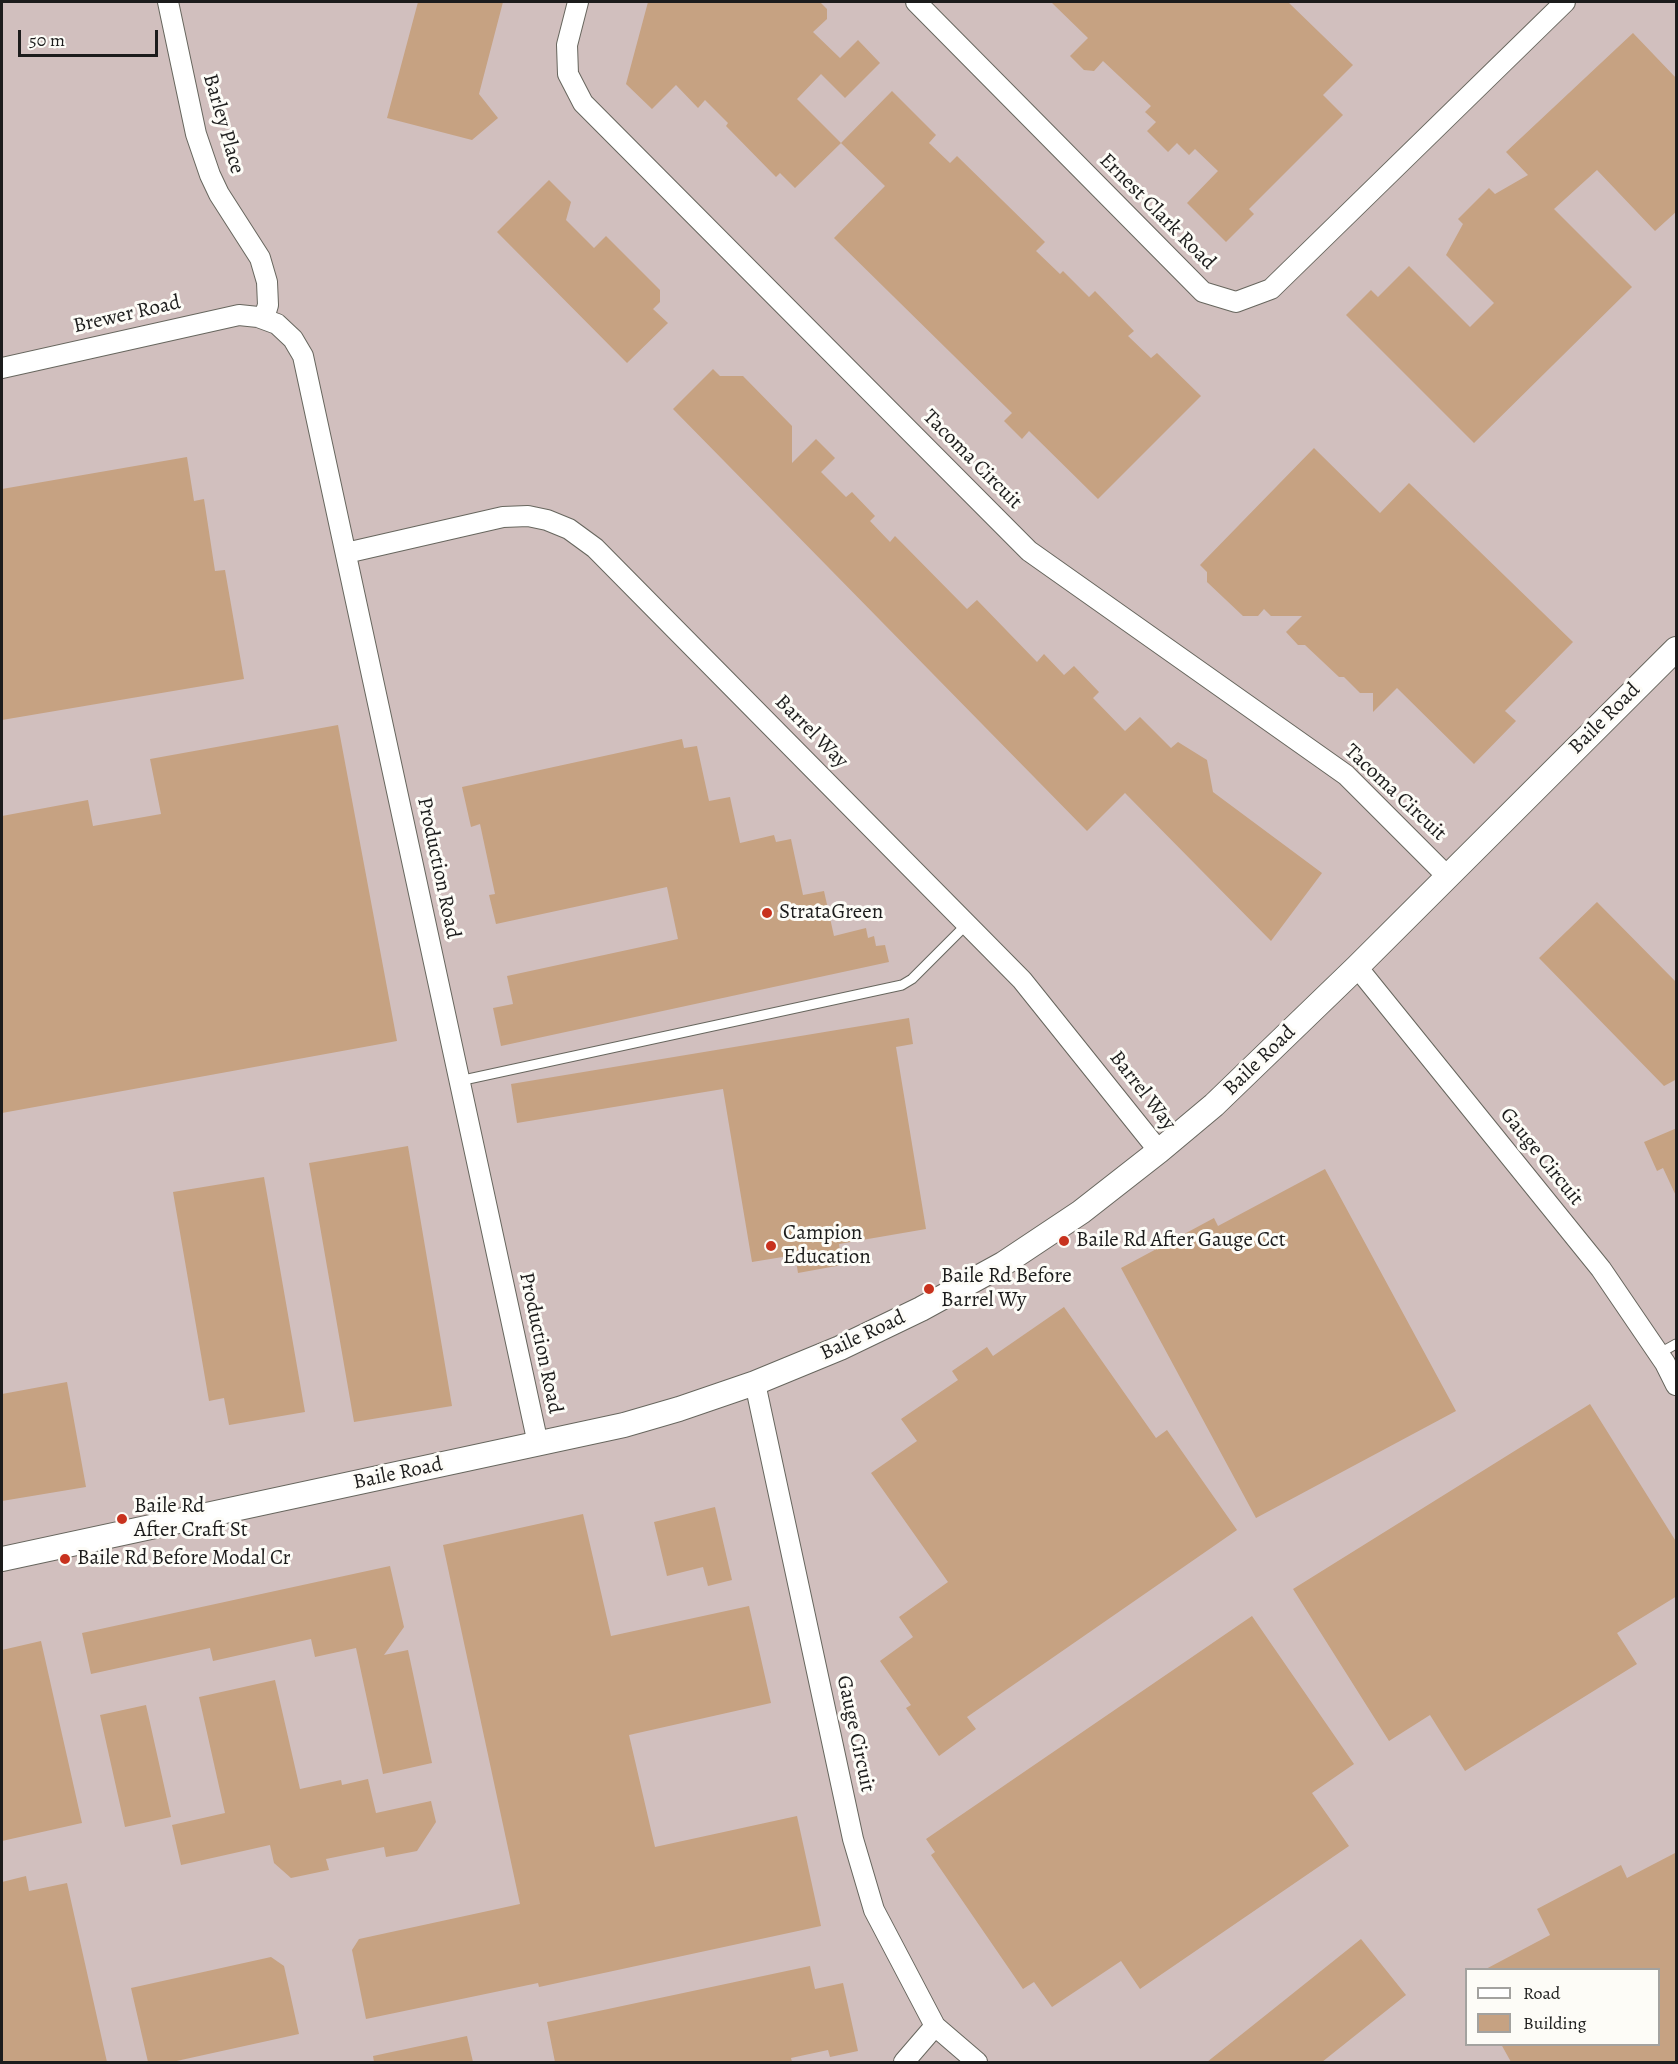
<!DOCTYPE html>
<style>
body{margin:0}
#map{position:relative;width:1678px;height:2064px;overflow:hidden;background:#f3eeda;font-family:Alegreya,serif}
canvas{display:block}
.frame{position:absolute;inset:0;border:3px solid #1c1c1c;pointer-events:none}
.legend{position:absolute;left:1465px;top:1968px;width:195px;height:78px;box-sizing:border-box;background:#fdfcf7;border:2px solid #a3a29f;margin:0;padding:8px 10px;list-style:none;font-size:18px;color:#1c1c1c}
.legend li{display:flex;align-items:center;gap:12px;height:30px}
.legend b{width:30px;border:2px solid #a3a29f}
.scale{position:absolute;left:18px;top:30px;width:140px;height:27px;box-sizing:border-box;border:3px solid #1c1c1c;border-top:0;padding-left:8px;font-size:18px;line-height:21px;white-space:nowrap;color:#1c1c1c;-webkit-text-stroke:4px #fdfcf7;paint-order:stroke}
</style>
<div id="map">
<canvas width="1678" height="2064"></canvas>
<div class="frame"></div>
<ul class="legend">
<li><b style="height:8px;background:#fff"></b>Road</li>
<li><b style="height:16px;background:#c6a282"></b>Building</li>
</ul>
<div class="scale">50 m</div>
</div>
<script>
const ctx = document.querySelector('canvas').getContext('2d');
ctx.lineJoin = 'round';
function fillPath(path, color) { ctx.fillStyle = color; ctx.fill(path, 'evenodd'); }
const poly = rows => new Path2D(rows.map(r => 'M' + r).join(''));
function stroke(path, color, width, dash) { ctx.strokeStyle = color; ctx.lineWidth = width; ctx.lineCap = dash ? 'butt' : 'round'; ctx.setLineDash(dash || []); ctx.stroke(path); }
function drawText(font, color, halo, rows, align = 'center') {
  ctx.font = font + ' Alegreya,serif'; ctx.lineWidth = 6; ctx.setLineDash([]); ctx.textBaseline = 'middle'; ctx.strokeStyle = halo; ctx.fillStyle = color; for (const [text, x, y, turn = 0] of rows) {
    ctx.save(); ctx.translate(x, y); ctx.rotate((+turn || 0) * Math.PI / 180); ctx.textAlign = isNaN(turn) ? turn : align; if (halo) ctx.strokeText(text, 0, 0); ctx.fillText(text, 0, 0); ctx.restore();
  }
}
const industrial = poly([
 [2,2,1676,2,1676,2062,2,2062],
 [1466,1970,1658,1970,1658,2044,1466,2044]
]);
const building = poly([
 [418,2,503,2,479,94,498,118,472,140,387,118],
 [648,2,820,2,827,9,827,19,813,32,840,58,858,40,880,63,845,98,821,74,797,99,841,143,795,188,780,173,776,177,726,126,728,123,705,100,698,108,676,85,652,109,626,84],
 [1051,2,1288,2,1353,65,1323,95,1343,115,1249,209,1254,214,1226,242,1187,203,1218,171,1195,149,1189,155,1177,143,1168,152,1147,131,1156,122,1145,112,1151,106,1103,61,1094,71,1084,70,1070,56,1088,38],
 [1633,33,1677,79,1677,211,1655,231,1597,170,1554,209,1632,287,1474,443,1346,315,1371,290,1378,297,1409,266,1470,327,1494,303,1446,255,1463,224,1458,219,1489,188,1495,194,1528,175,1506,152],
 [892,91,936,135,929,143,950,163,957,156,1045,242,1036,251,1060,274,1063,271,1089,297,1095,291,1134,331,1128,336,1151,358,1157,353,1201,396,1098,499,1029,431,1022,439,1004,421,1012,413,834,238,885,186,841,143],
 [549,180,571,202,566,220,594,248,606,236,660,290,660,302,653,309,668,323,627,363,497,232],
 [713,369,720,376,743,376,792,426,792,463,816,439,835,458,821,472,846,497,852,492,875,516,870,521,890,542,895,536,967,609,977,600,1037,662,1044,654,1064,675,1074,666,1099,692,1093,698,1125,731,1140,717,1171,748,1178,742,1207,760,1213,792,1322,873,1271,941,1125,793,1087,831,673,409],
 [1314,448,1380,513,1409,483,1573,642,1505,711,1516,721,1474,764,1397,688,1373,712,1373,693,1360,693,1344,677,1339,677,1305,645,1298,645,1286,632,1302,616,1271,616,1264,609,1258,616,1243,616,1207,582,1207,572,1200,565],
 [187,457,194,501,204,499,215,571,225,570,244,679,2,720,2,489],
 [338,725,397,1041,2,1113,2,816,88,800,93,826,161,814,150,759],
 [682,739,684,748,697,746,709,801,730,797,740,843,774,835,776,842,791,839,803,895,824,891,834,936,866,928,868,938,874,936,876,946,885,945,889,962,501,1046,493,1008,513,1004,507,976,678,939,667,887,496,924,489,895,495,894,480,824,471,827,462,787],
 [1597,902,1677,983,1677,1079,1664,1086,1539,958],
 [909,1018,913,1044,896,1047,926,1229,839,1244,842,1265,798,1273,795,1255,752,1262,723,1089,517,1123,511,1084],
 [1677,1128,1677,1198,1663,1168,1657,1171,1644,1142],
 [408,1146,452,1406,354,1422,309,1163],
 [1325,1169,1456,1411,1256,1518,1121,1268,1214,1218,1218,1226],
 [264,1177,305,1412,229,1425,224,1398,209,1401,173,1192],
 [1064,1307,1156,1438,1167,1430,1237,1530,967,1717,976,1729,939,1756,906,1708,911,1705,880,1661,913,1637,899,1617,948,1582,871,1473,917,1441,901,1419,958,1380,952,1371,987,1347,993,1356],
 [67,1382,86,1487,2,1501,2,1394],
 [1590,1404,1677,1543,1677,1596,1617,1633,1637,1664,1465,1771,1430,1715,1389,1741,1293,1589],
 [715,1507,732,1580,708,1586,703,1567,667,1576,654,1522],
 [583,1514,611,1636,749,1606,771,1703,629,1735,655,1847,797,1816,821,1926,539,1987,538,1983,366,2019,352,1950,359,1939,520,1904,443,1545],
 [390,1566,404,1627,384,1655,408,1650,432,1763,383,1774,356,1648,315,1657,311,1639,213,1661,210,1648,91,1674,82,1633],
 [1252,1616,1354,1764,1312,1793,1349,1846,1140,1989,1121,1961,1052,2007,1034,1982,1023,1989,931,1855,935,1852,926,1839],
 [41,1641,82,1823,2,1841,2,1650],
 [275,1680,300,1789,341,1780,342,1785,368,1779,376,1813,431,1801,436,1822,417,1851,386,1857,384,1847,326,1859,329,1870,291,1878,274,1863,270,1845,181,1865,172,1825,225,1813,199,1697],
 [146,1705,171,1817,125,1827,100,1715],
 [1677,1852,1677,2062,1511,2062,1501,2044,1659,2044,1659,1970,1484,1970,1550,1935,1537,1909,1621,1865,1627,1878],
 [26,1876,29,1891,67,1883,107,2062,2,2062,2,1882],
 [1361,1939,1406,1995,1322,2062,1207,2062],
 [271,1957,284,1966,299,2034,172,2062,148,2062,131,1988],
 [810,1966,815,1989,843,1983,858,2051,830,2057,828,2050,791,2058,792,2062,555,2062,547,2022],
 [467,2036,473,2062,374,2062,373,2056]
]);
const service = poly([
 [459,1081,902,985,912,979,967,924],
 [1658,1354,1676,1344]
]);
const minor = poly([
 [168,2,196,134,210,175,219,194,260,258,267,282,268,305,264,318],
 [578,2,567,45,568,74,583,103,1029,551,1346,775,1447,876],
 [916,2,1203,292,1236,302,1271,289,1565,2],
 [2,368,239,315,258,317,277,324,293,339,303,356,538,1444],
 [346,553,503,517,528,516,547,520,569,529,595,548,1022,980,1159,1151],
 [1357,967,1601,1269,1665,1363,1676,1385],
 [755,1383,853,1839,874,1910,935,2026,977,2062],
 [904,2062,935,2026]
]);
const tertiary = poly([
 [2,1559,624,1425,679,1409,755,1383,840,1348,921,1309,1003,1264,1081,1212,1159,1151,1214,1105,1357,967,1676,649]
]);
const markers = [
 [767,913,6,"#c8321e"],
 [1064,1241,6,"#c8321e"],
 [771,1246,6,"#c8321e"],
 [929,1289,6,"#c8321e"],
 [122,1519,6,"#c8321e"],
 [65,1559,6,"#c8321e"]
];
const streetNames = [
 ["Barley Place",223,124,74],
 ["Ernest Clark Road",1157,212,45],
 ["Brewer Road",127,315,-13],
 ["Tacoma Circuit",972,460,45],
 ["Baile Road",1605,719,-45],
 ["Barrel Way",811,732,45],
 ["Tacoma Circuit",1395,793,43],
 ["Production Road",438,868,78],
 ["Baile Road",1260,1061,-44],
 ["Barrel Way",1142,1091,52],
 ["Gauge Circuit",1541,1157,51],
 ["Baile Road",863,1336,-25],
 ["Production Road",540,1343,78],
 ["Baile Road",398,1474,-12],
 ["Gauge Circuit",855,1734,78]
];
const poiNames = [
 ["StrataGreen",779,913],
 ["Campion",783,1234],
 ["Education",783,1258],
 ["Baile Rd After Gauge Cct",1076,1241],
 ["Baile Rd Before",941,1277],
 ["Barrel Wy",941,1301],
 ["Baile Rd",134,1507],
 ["After Craft St",134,1531],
 ["Baile Rd Before Modal Cr",77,1559]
];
fillPath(industrial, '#d1bfbe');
fillPath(building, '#c6a282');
stroke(service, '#67665e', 11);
stroke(minor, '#67665e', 22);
stroke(tertiary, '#67665e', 26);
stroke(service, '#fff', 9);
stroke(minor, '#fff', 20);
stroke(tertiary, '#fff', 24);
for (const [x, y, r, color] of markers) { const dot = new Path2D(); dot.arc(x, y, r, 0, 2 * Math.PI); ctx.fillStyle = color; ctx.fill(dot); stroke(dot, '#fdfcf7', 2); }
drawText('21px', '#1c1c1c', '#fdfcf7', streetNames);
drawText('21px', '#1c1c1c', '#fdfcf7', poiNames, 'left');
</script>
